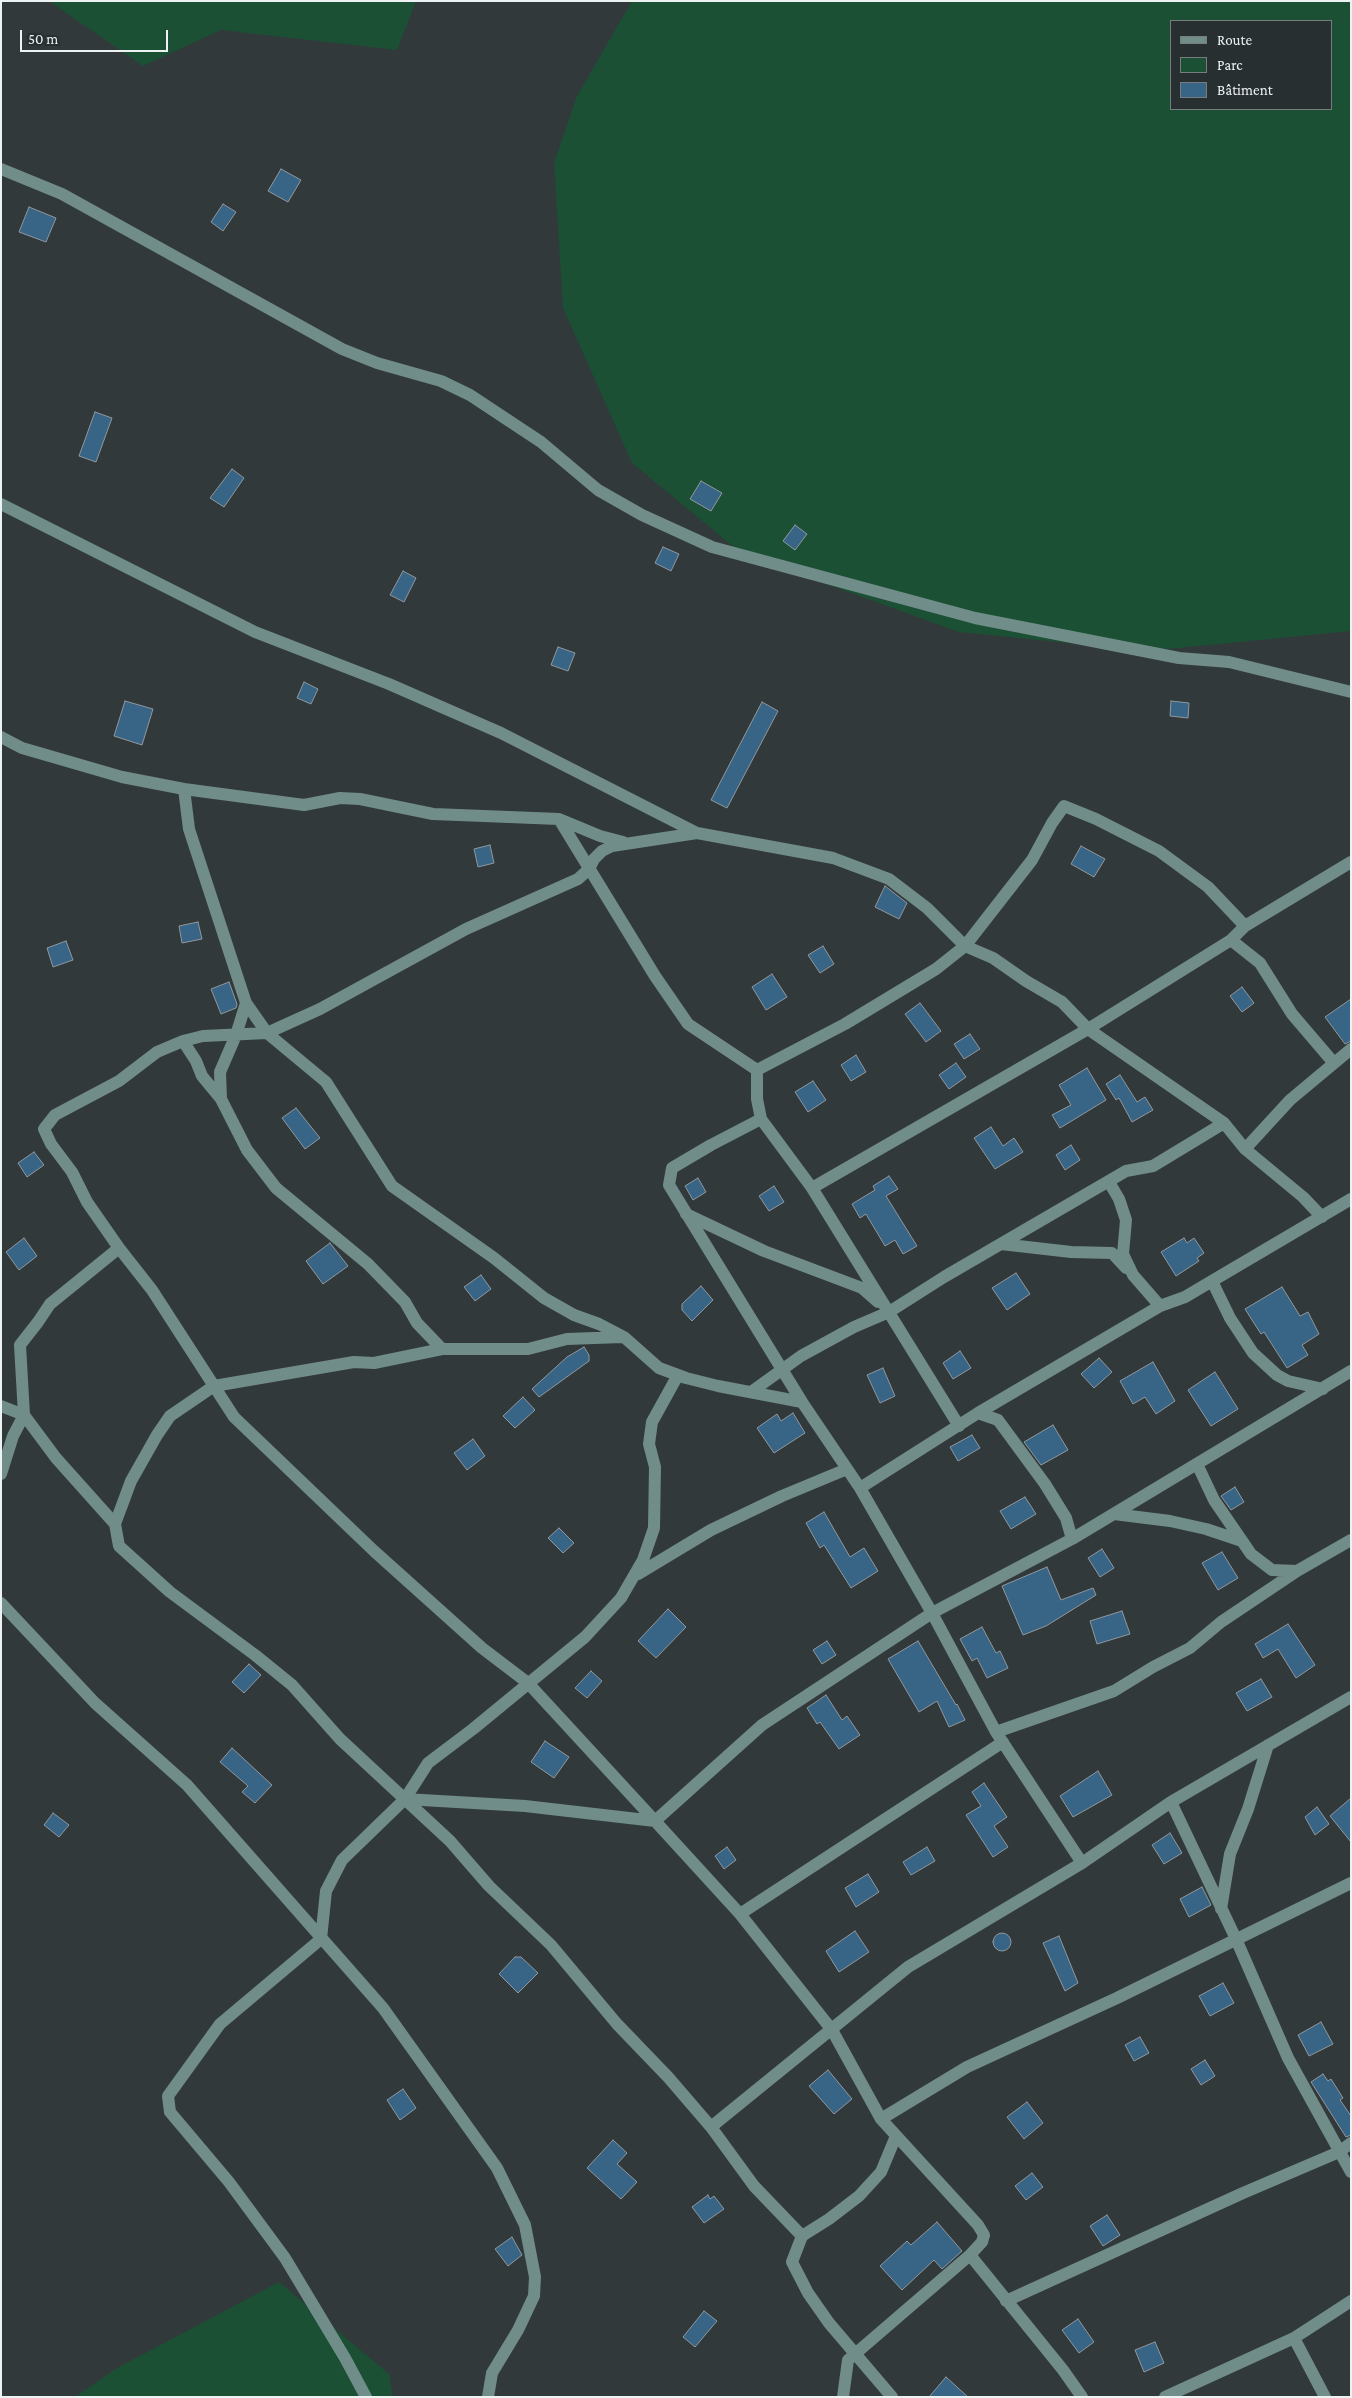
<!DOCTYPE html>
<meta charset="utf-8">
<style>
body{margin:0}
#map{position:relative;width:1352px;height:2398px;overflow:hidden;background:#32393b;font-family:"Crimson Pro",serif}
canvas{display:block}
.frame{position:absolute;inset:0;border:2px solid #edf2f3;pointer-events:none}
.legend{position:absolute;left:1170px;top:20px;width:162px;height:90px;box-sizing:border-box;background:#282f30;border:1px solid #777d7e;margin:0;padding:6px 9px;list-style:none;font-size:15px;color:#edf2f3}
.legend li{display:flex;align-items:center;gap:10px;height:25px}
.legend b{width:25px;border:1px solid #777d7e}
.scale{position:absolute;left:20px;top:30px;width:148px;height:22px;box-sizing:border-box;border:2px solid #edf2f3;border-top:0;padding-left:6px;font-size:15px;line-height:18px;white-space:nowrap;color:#edf2f3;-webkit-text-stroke:4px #282f30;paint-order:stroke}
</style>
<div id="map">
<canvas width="1352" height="2398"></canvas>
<div class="frame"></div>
<ul class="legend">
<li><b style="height:6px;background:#718d89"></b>Route</li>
<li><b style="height:14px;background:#1b5035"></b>Parc</li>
<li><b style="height:14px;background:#386485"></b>Bâtiment</li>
</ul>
<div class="scale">50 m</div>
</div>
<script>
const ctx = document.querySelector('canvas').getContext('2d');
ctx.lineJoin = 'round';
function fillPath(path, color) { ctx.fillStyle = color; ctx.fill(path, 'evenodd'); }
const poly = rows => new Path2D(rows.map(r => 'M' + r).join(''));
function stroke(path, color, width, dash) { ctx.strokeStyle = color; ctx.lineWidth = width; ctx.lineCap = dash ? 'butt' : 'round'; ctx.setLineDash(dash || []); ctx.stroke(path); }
const green = poly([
 [49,1,416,1,397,50,221,30,143,66],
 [632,1,1351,1,1351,631,1147,651,959,632,741,553,632,463,563,308,554,163,577,96],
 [1171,21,1331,21,1331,109,1171,109],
 [279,2282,389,2374,393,2397,75,2397,117,2368]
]);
const building = poly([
 [281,169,301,180,288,202,268,191,281,169],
 [223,204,236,212,223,231,211,222,223,204],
 [29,207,56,218,46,242,19,232,29,207],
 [95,412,112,418,96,462,79,456,95,412],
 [232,469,244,478,224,507,210,498,232,469],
 [701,481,722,493,711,511,690,499,701,481],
 [795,525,807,534,795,550,783,541,795,525],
 [663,547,679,554,671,571,655,563,663,547],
 [403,571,416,578,404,602,390,595,403,571],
 [558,647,575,653,568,671,551,665,558,647],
 [304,682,318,689,311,704,297,698,304,682],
 [125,701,153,709,142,745,114,736,125,701],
 [1171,701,1189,703,1188,718,1170,716,1171,701],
 [762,702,778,711,727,808,711,800,762,702],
 [490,845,494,863,478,867,474,849,490,845],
 [1081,846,1105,859,1094,877,1071,864,1081,846],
 [885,886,907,903,899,919,875,907,885,886],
 [198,922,202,939,182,943,179,926,198,922],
 [66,941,73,960,53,967,47,948,66,941],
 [823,946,834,964,820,973,808,955,823,946],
 [772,974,787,997,766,1010,752,987,772,974],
 [229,982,237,1004,236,1008,221,1014,211,989,229,982],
 [1242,987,1254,1003,1242,1012,1230,996,1242,987],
 [1351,999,1351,1041,1345,1044,1325,1017,1351,999],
 [920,1003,941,1031,926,1042,905,1014,920,1003],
 [970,1034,980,1049,964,1059,954,1044,970,1034],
 [856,1055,866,1072,851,1081,841,1065,856,1055],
 [956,1063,966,1077,949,1089,939,1075,956,1063],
 [1087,1068,1106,1100,1060,1128,1052,1115,1071,1105,1059,1085,1087,1068],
 [1120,1075,1137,1102,1145,1097,1153,1110,1132,1122,1119,1098,1116,1100,1106,1084,1120,1075],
 [813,1081,826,1100,808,1112,795,1092,813,1081],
 [296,1108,320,1138,305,1149,282,1118,296,1108],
 [991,1127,1003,1146,1014,1138,1023,1152,995,1169,974,1138,991,1127],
 [1071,1145,1080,1160,1065,1170,1056,1155,1071,1145],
 [34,1152,44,1165,27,1177,18,1163,34,1152],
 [889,1176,898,1189,886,1196,917,1246,903,1254,895,1240,885,1246,866,1214,860,1218,852,1204,875,1190,873,1186,889,1176],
 [698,1178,706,1192,693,1200,685,1186,698,1178],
 [774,1186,784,1202,769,1211,759,1196,774,1186],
 [24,1238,37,1256,19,1270,6,1252,24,1238],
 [1184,1238,1187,1243,1194,1238,1204,1253,1197,1258,1199,1261,1176,1276,1161,1252,1184,1238],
 [330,1243,348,1266,323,1284,306,1261,330,1243],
 [1016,1273,1030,1294,1007,1310,992,1288,1016,1273],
 [481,1275,491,1289,475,1301,464,1287,481,1275],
 [701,1286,713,1300,692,1321,682,1310,682,1304,701,1286],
 [1282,1287,1300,1316,1308,1312,1319,1334,1302,1345,1308,1355,1287,1368,1264,1332,1261,1334,1245,1309,1282,1287],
 [584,1347,589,1355,589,1361,539,1397,532,1389,567,1357,584,1347],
 [960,1351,971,1368,953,1379,943,1363,960,1351],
 [1099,1358,1112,1372,1094,1388,1081,1374,1099,1358],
 [1153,1362,1175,1401,1156,1414,1145,1397,1133,1404,1120,1381,1153,1362],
 [883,1368,895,1396,880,1403,867,1375,883,1368],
 [1215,1372,1238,1409,1211,1426,1188,1390,1215,1372],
 [523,1397,535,1410,515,1428,503,1416,523,1397],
 [793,1413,805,1433,774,1453,757,1428,777,1414,781,1421,793,1413],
 [1053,1425,1068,1450,1041,1465,1024,1442,1053,1425],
 [972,1435,980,1448,958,1461,950,1447,972,1435],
 [473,1439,485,1456,467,1470,454,1453,473,1439],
 [1235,1487,1244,1502,1231,1510,1221,1496,1235,1487],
 [1025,1497,1036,1514,1011,1529,1000,1511,1025,1497],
 [824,1512,850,1557,864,1548,878,1571,851,1588,824,1545,820,1548,806,1523,824,1512],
 [559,1528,574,1543,563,1553,548,1538,559,1528],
 [1102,1549,1114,1568,1100,1577,1088,1558,1102,1549],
 [1222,1552,1238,1578,1218,1590,1202,1563,1222,1552],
 [1047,1567,1061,1600,1093,1588,1096,1595,1046,1626,1023,1635,1002,1586,1047,1567],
 [668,1609,686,1627,656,1658,638,1641,668,1609],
 [1122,1611,1130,1634,1097,1644,1090,1621,1122,1611],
 [1288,1624,1315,1665,1296,1678,1278,1649,1263,1658,1255,1644,1288,1624],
 [982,1627,996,1653,1000,1651,1008,1668,987,1678,977,1658,972,1661,960,1639,982,1627],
 [827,1641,836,1655,822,1664,813,1650,827,1641],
 [918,1641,956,1705,957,1704,965,1720,949,1727,937,1701,919,1712,888,1659,918,1641],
 [249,1664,261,1675,244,1693,232,1682,249,1664],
 [591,1671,602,1681,587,1698,575,1688,591,1671],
 [1261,1679,1272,1697,1247,1711,1236,1693,1261,1679],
 [826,1695,842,1720,847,1716,860,1735,839,1749,820,1722,817,1724,807,1708,826,1695],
 [545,1741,569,1757,554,1778,531,1762,545,1741],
 [232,1748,272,1785,255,1803,242,1792,248,1786,220,1762,232,1748],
 [1098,1771,1112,1795,1073,1817,1060,1796,1098,1771],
 [984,1783,1007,1817,994,1826,1008,1847,993,1857,966,1815,981,1806,972,1792,984,1783],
 [1351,1798,1351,1842,1330,1816,1351,1798],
 [1317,1807,1329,1824,1315,1835,1305,1817,1317,1807],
 [53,1813,69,1825,59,1837,44,1825,53,1813],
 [1170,1833,1182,1853,1164,1864,1152,1845,1170,1833],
 [727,1847,736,1860,724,1869,715,1856,727,1847],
 [927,1847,935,1861,911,1875,903,1862,927,1847],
 [868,1874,879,1892,856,1907,845,1888,868,1874],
 [1202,1887,1211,1905,1189,1917,1180,1899,1202,1887],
 [855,1931,869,1952,839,1972,826,1951,855,1931],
 '993 1942a9 9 0 1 1 18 0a9 9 0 1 1-18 0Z',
 [1059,1936,1078,1983,1065,1991,1043,1943,1059,1936],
 [515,1957,521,1957,538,1973,518,1993,499,1974,515,1957],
 [1223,1983,1234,2003,1210,2016,1199,1996,1223,1983],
 [1321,2022,1333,2044,1309,2056,1298,2035,1321,2022],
 [1140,2037,1149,2053,1134,2061,1125,2045,1140,2037],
 [1205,2060,1215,2076,1201,2085,1191,2069,1205,2060],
 [828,2070,852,2099,834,2114,809,2086,828,2070],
 [1323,2074,1328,2081,1331,2079,1343,2098,1340,2100,1351,2116,1351,2135,1346,2137,1311,2082,1323,2074],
 [403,2089,416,2108,400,2120,387,2100,403,2089],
 [1027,2102,1043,2123,1024,2139,1007,2117,1027,2102],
 [613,2140,627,2153,617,2164,637,2182,621,2199,587,2168,613,2140],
 [1032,2173,1043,2187,1026,2200,1015,2186,1032,2173],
 [708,2195,710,2199,714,2196,724,2209,704,2223,692,2207,708,2195],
 [1107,2215,1120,2235,1103,2246,1090,2226,1107,2215],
 [937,2222,962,2251,942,2269,934,2260,902,2290,880,2266,907,2241,911,2245,937,2222],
 [512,2237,522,2255,508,2266,495,2249,512,2237],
 [704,2311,717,2321,695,2347,683,2337,704,2311],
 [1078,2319,1094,2342,1079,2353,1062,2330,1078,2319],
 [1155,2342,1164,2363,1144,2372,1135,2350,1155,2342],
 [946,2377,968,2397,929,2397,946,2377]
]);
const minor = poly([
 [1,169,62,194,342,349,377,363,441,381,470,395,541,442,598,490,642,515,712,547,975,618,1179,658,1229,662,1351,692],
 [1,504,255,632,389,684,501,733,697,833],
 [1,737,22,748,122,777,184,789,304,805,340,798,360,799,433,814,559,819,600,836,623,842],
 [184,789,189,829,246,1003,267,1033,326,1082,392,1186,494,1258,544,1298,574,1315,599,1324,624,1337,659,1368,686,1378,718,1386,802,1402],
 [559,819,655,976,688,1024,757,1070],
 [1231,940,1260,963,1292,1014,1333,1062],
 [183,1041,196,1061,202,1076,221,1099,247,1150,276,1188,368,1264,405,1302,417,1323,442,1349],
 [757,1070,845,1024,936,969,965,946,1032,860,1052,823,1064,806,1096,819,1159,851,1208,887,1245,926],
 [757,1070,757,1099,761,1119,812,1188,959,1426],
 [221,1099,220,1072,236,1035,246,1003],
 [761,1119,711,1145,672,1168,669,1185,802,1402,860,1488,932,1613,996,1732,1082,1863],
 [1245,1149,1290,1100,1351,1049],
 [1109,1182,1119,1199,1126,1220,1123,1254,1133,1275,1160,1306],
 [812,1188,1088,1029,1231,940,1245,926,1351,862],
 [686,1214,764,1251,862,1288,878,1302],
 [1001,1244,1071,1252,1112,1253,1126,1268],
 [1212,1281,1230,1318,1253,1353,1277,1375,1288,1381,1323,1389],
 [751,1392,801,1356,854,1327,889,1312,944,1277,1126,1171,1153,1166,1224,1123],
 [1,1406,24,1415,56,1458,115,1524,119,1546,170,1592,255,1655,292,1685,340,1739,450,1841,489,1886,551,1945,617,2024,668,2077,711,2127,754,2186,802,2236,792,2262,808,2293,829,2323,892,2397],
 [978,1413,998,1420,1045,1484,1066,1518,1072,1539],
 [1197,1464,1214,1500,1251,1554,1272,1570,1297,1571],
 [1,1474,13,1436,24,1415,20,1345,38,1322,50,1304,119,1248],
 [860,1488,978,1413,1160,1306,1185,1297,1212,1281,1351,1199],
 [1114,1514,1170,1521,1206,1529,1242,1541],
 [115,1524,131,1481,157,1435,170,1416,214,1386,354,1362,374,1363,442,1349,528,1349,567,1339,622,1337],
 [638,1574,711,1530,782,1496,847,1469],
 [1,1603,95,1703,187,1785,383,2008,497,2168,525,2225,535,2277,534,2296,518,2330,492,2373,488,2397],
 [996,1732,1114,1691,1153,1667,1190,1648,1221,1622,1297,1571,1351,1540],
 [405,1799,525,1806,655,1821,762,1725,932,1613,1072,1539,1351,1371],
 [1171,1802,1236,1939,1288,2058,1351,2172],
 [1221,1909,1230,1854,1248,1809,1268,1745],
 [740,1914,1003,1742],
 [881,2119,967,2067,1117,1998,1351,1883],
 [711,2127,908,1967,1082,1863,1171,1802,1351,1697],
 [802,2236,829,2219,859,2196,881,2172,896,2136],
 [970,2255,1063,2370,1082,2397],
 [1006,2301,1243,2193,1339,2152,1351,2143],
 [1294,2338,1325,2397],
 [366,2397,345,2358,285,2258,229,2182,170,2112,168,2096,220,2024,321,1939,326,1891,342,1860,405,1799,428,1763,473,1729,585,1637,621,1598,643,1560,654,1528,655,1467,649,1444,652,1422,678,1375],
 [843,2397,848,2360,970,2255,982,2242,984,2235,978,2225,881,2119,832,2030,740,1914,655,1821,528,1683,482,1648,374,1551,234,1417,152,1290,119,1248,87,1202,72,1172,51,1144,44,1129,55,1115,119,1081,157,1052,183,1041,203,1036,267,1033,320,1009,466,929,578,879,589,869,594,859,602,851,612,846,697,833,833,858,889,879,927,908,965,946,993,958,1026,981,1062,1002,1088,1029,1224,1123,1245,1149,1303,1197,1322,1217],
 [1165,2397,1294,2338,1351,2301]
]);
fillPath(green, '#1b5035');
fillPath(building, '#386485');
stroke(building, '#92989d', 1);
stroke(minor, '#718d89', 12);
</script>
